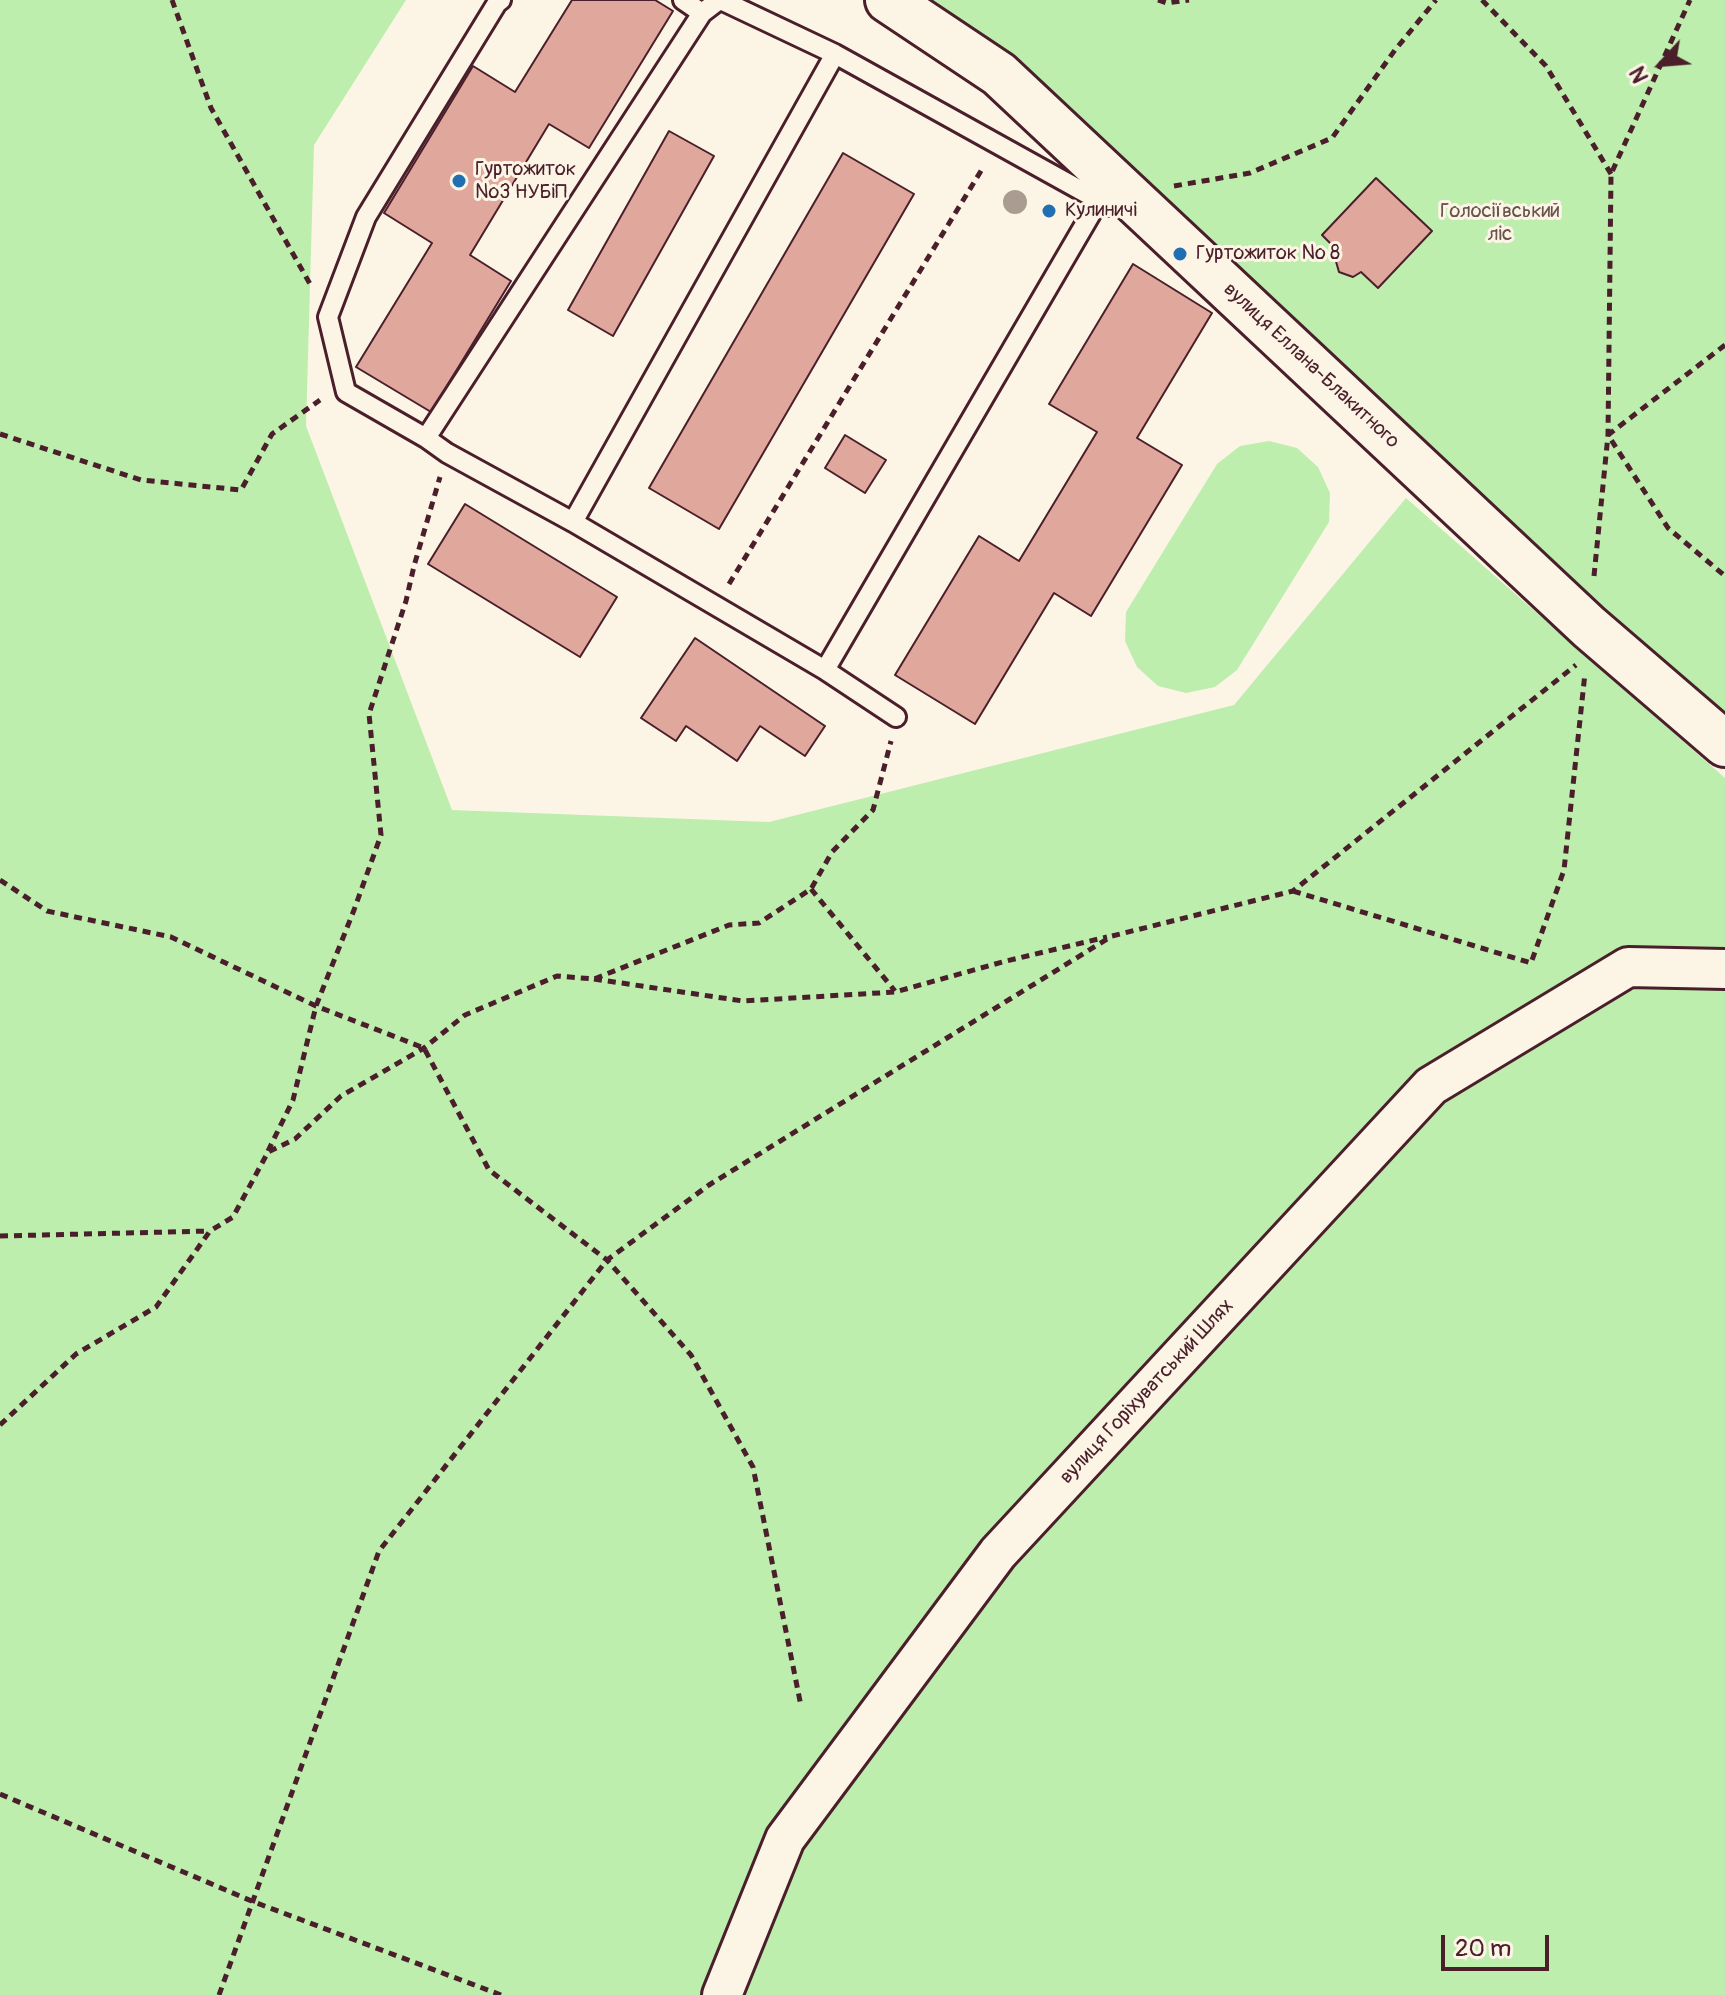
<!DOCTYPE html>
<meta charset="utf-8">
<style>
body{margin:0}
#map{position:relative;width:1725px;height:1995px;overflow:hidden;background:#fcf5e5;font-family:Pangolin,sans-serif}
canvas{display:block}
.north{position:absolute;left:1621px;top:24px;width:80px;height:80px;-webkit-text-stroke:6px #fcf5e5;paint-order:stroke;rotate:244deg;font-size:22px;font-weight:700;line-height:32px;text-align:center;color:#4a1f2b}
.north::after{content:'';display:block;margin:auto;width:28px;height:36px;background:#4a1f2b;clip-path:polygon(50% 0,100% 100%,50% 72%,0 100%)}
.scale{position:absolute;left:1441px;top:1935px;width:108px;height:36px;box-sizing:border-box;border:4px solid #4a1f2b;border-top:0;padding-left:10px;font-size:24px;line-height:28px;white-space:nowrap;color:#4a1f2b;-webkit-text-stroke:6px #fcf5e5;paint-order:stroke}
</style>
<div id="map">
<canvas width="1725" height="1995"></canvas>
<div class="north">N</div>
<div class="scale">20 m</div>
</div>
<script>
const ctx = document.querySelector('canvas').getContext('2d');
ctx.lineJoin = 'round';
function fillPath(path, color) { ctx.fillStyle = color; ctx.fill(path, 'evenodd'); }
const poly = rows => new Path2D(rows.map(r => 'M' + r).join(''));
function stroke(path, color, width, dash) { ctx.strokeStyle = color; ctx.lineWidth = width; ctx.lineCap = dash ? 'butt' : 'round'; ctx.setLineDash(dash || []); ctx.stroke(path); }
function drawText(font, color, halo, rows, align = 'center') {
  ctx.font = font + ' Pangolin,sans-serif'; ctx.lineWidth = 6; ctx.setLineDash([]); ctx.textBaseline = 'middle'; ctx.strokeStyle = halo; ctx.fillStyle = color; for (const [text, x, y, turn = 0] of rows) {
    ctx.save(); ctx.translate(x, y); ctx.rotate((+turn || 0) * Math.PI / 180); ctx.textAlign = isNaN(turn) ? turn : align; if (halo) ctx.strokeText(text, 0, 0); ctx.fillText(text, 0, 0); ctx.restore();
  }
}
const green = poly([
 [0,0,406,0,314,145,306,426,452,810,769,822,1234,705,1406,498,1725,778,1725,1995,0,1995],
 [909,0,1725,0,1725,723],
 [1269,441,1297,448,1318,467,1330,493,1329,522,1237,670,1215,687,1186,693,1158,686,1137,667,1125,641,1126,612,1217,464,1240,446]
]);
const building = poly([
 [572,0,655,0,673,11,589,148,549,124,470,255,511,281,431,412,356,367,432,243,384,213,473,66,515,92,572,0],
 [669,131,714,156,613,336,568,310,669,131],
 [843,153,914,194,719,529,649,488,843,153],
 [1376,178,1432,231,1378,288,1361,272,1353,277,1339,272,1335,258,1338,251,1322,235,1376,178],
 [1133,264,1212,313,1137,438,1182,465,1091,616,1054,593,975,724,895,675,979,536,1019,561,1097,432,1049,404,1133,264],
 [845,435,886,460,865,493,825,468,845,435],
 [465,504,617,597,580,657,428,564,465,504],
 [695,638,825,726,805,756,760,726,737,761,686,726,676,741,641,718,695,638]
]);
const path = poly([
 [172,0,211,108,310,284],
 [1158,0,1167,3,1189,0],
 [1482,0,1546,66,1611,174],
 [1174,186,1250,173,1332,138,1395,50,1436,0],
 [1725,345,1608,435,1668,528,1725,576],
 [0,434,141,480,241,490,272,434,320,400],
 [1594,576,1608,435,1611,174,1690,0],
 [729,584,984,166],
 [0,880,47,911,171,937,316,1006,424,1048,489,1170,607,1260,691,1355,753,1467,801,1706],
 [811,889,895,991],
 [1293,891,1531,963,1564,870,1585,673],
 [594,979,743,1001,895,992,1006,961,1107,937],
 [268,1151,293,1100,316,1006,354,910,381,835,369,714,406,601,414,566,440,477],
 [0,1236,210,1231],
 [0,1425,76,1354,156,1307,210,1231,233,1217,268,1152,295,1139,341,1096,424,1048,465,1015,557,976,594,979,729,925,759,923,811,889,832,852,873,810,891,741],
 [0,1794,254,1902,501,1995],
 [219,1995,379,1551,607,1260,709,1185,1112,936,1293,891,1576,665]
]);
const lane = poly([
 [501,0,497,3,366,217,328,317,346,392,426,438,447,453,573,522,825,670,896,717],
 [683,0,702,13],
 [721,0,835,54,1109,206],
 [426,438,702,13,719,0],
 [573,522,835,54],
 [825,670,1099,200]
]);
const street = poly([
 [722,1995,785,1839,998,1553,1431,1086,1628,967,1725,969]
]);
const secondary = poly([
 [888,0,999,74,1589,627,1725,744]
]);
const trees = [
 [1015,202]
];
const markers = [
 [459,181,8,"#1f6fb2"],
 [1049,211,8,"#1f6fb2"],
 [1180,254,8,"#1f6fb2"]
];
const poiNames = [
 ["Гуртожиток",475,170],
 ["№3 НУБіП",475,193],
 ["Кулиничі",1065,211],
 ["Гуртожиток № 8",1196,254]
];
const parkNames = [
 ["Голосіївський",1500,212],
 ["ліс",1500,235]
];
const streetNames = [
 ["вулиця Еллана-Блакитного",1311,366,43],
 ["вулиця Горіхуватський Шлях",1147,1392,-47]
];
fillPath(green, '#bdeead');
fillPath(building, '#e0a79d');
stroke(building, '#4a1f2b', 2);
stroke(lane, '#4a1f2b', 24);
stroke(street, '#4a1f2b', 44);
stroke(secondary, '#4a1f2b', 50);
stroke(path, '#4a1f2b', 5, [8, 6]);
stroke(lane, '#fcf5e5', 18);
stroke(street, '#fcf5e5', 38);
stroke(secondary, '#fcf5e5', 44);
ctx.fillStyle = '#aa9c91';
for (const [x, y] of trees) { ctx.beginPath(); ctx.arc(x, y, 12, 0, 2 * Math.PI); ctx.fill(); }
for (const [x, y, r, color] of markers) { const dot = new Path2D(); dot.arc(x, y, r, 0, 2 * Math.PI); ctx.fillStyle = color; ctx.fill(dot); stroke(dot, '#fcf5e5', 3); }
drawText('20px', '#4a1f2b', '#fcf5e5', poiNames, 'left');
drawText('20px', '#67534c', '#fcf5e5', parkNames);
drawText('20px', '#4a1f2b', '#fcf5e5', streetNames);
</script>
